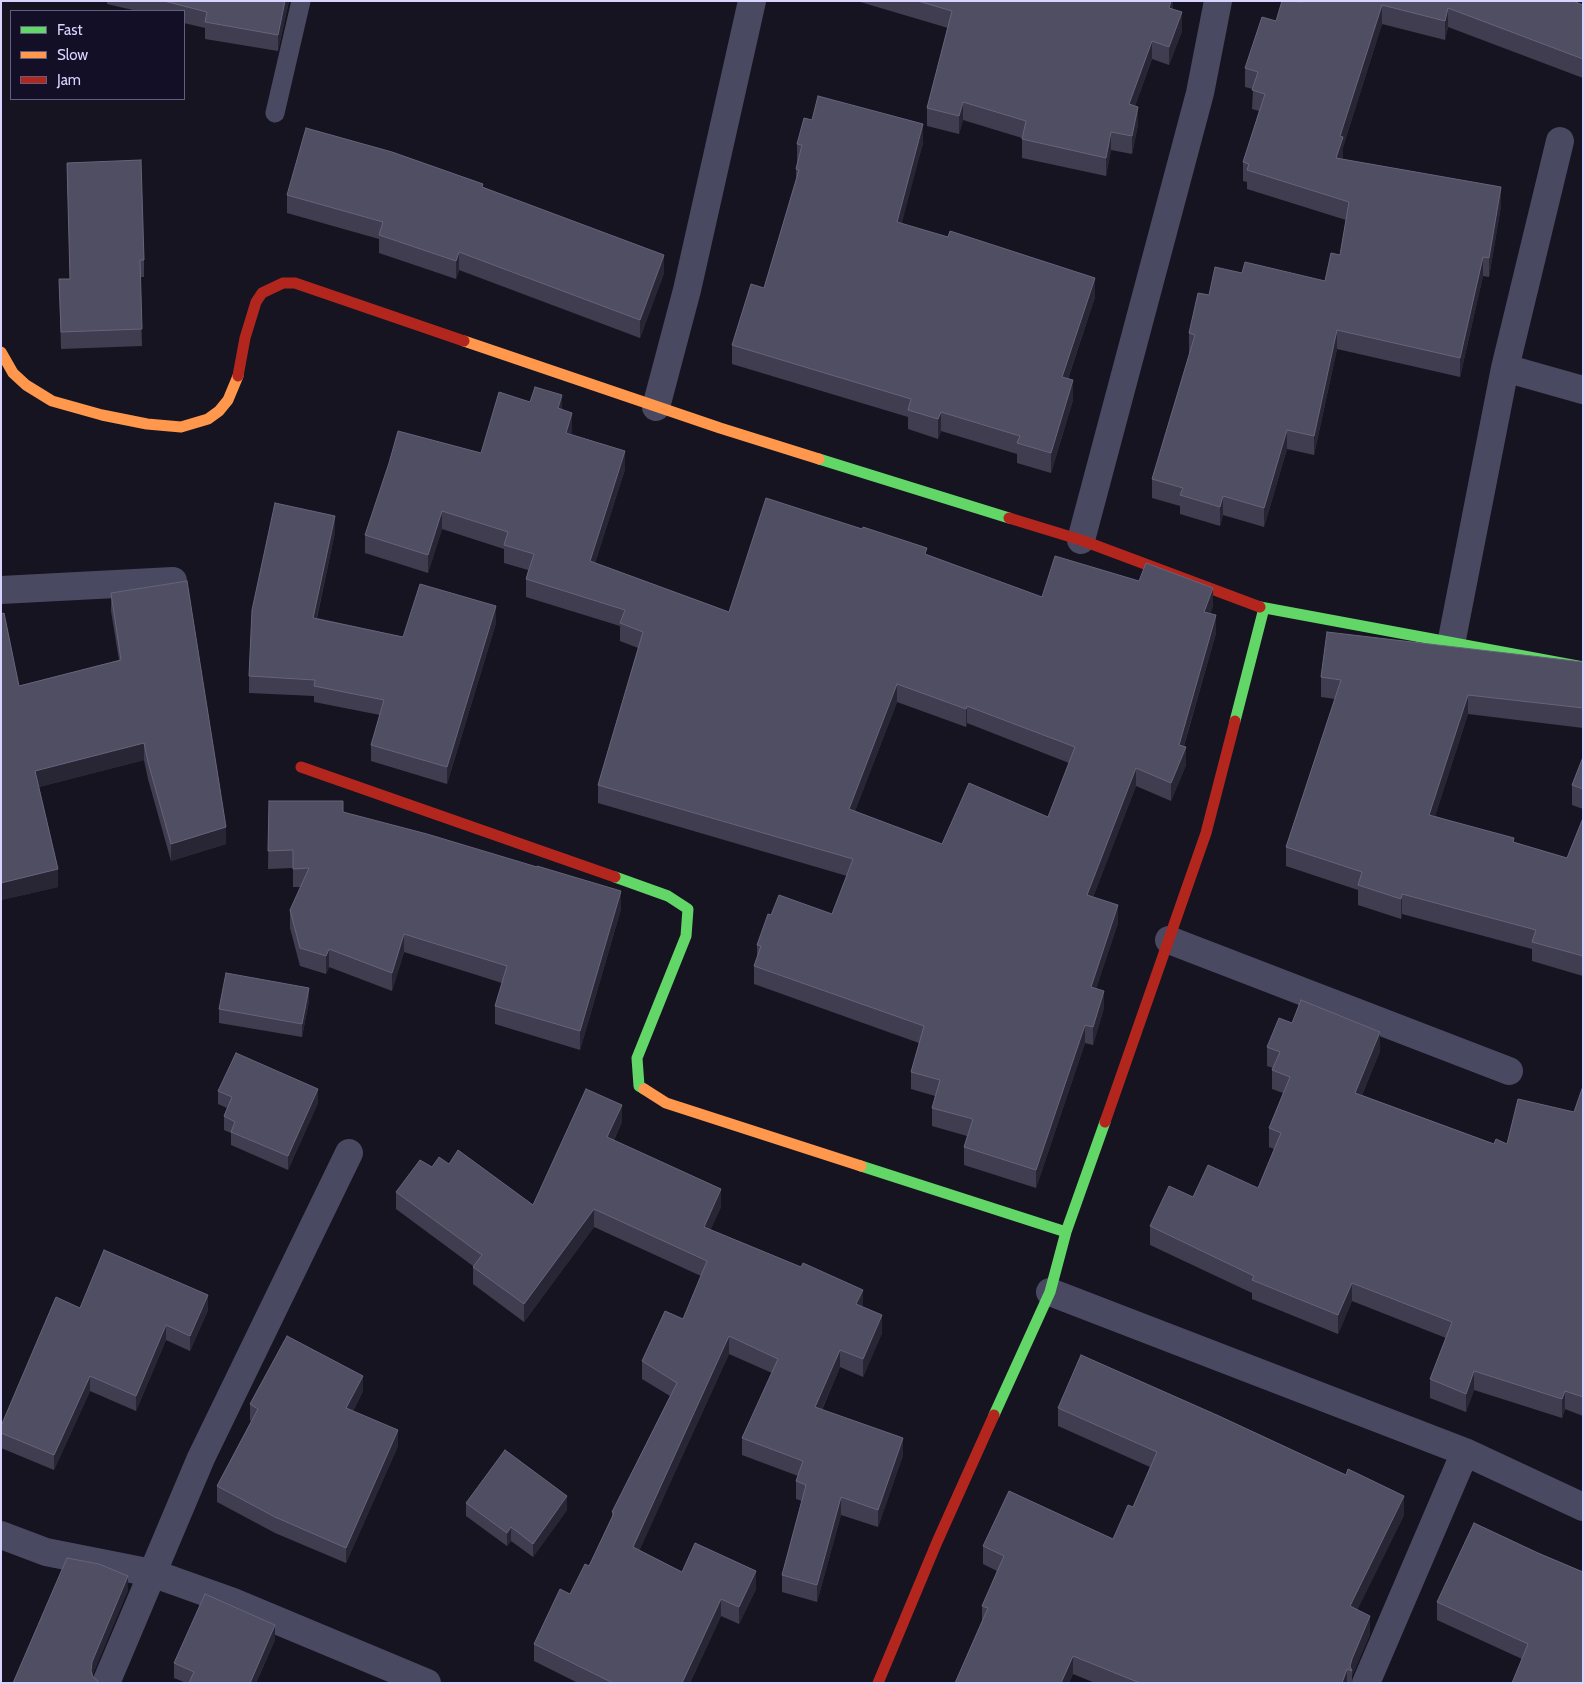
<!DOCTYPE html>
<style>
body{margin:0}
#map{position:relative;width:1584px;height:1684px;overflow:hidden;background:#161421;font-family:Cabin,sans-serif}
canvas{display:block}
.frame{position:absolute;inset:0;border:2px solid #d9d4ff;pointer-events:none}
.legend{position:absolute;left:10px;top:10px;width:175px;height:90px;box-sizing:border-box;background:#130f26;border:1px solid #625e7d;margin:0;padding:6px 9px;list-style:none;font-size:15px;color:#d9d4ff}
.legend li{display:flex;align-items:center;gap:10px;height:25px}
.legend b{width:25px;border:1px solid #625e7d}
</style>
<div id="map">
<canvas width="1584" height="1684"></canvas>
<div class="frame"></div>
<ul class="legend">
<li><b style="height:6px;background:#63d668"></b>Fast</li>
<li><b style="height:6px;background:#ff974d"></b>Slow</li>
<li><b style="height:6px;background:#b3261e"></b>Jam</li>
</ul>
</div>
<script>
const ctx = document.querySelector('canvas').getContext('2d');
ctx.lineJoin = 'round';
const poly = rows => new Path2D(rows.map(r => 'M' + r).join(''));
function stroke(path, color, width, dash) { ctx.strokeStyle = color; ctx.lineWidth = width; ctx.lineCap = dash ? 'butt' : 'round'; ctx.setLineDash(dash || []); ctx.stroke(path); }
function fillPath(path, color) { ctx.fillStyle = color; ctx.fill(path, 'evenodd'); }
const lane = poly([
 [275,113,301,1]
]);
const street = poly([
 [1505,368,1583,390],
 [656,407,687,290,752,1],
 [1081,540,1200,93,1218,1],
 [1,590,173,581],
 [1451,644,1505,368,1560,141],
 [1169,940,1509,1071],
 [1050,1292,1465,1452,1583,1507],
 [1,1535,46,1552,152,1573,233,1602,427,1683],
 [106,1683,201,1458,349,1153],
 [1366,1683,1465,1452]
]);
const fast = poly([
 [819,459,1009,518],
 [1260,607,1583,667],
 [1235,721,1264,608],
 [615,877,668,896,688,909,686,936,637,1058,639,1086,644,1089],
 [861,1166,1066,1232],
 [994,1415,1050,1292,1066,1232,1105,1122]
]);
const slow = poly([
 [464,341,720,428,819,459],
 [1,352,13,373,26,385,52,401,102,415,147,424,181,427,208,419,219,411,228,400,238,376],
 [644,1089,666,1103,861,1166]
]);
const jam = poly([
 [238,376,245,338,256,302,262,293,283,283,295,283,464,341],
 [1009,518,1081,540,1260,607],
 [301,767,615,877],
 [1105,1122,1206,833,1235,721],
 [878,1683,937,1542,994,1415]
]);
const wall = poly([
 [107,1,289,1,278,51,205,39,205,28,184,23,184,11,137,11,107,4],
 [857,1,1173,1,1173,10,1182,31,1169,65,1152,59,1135,106,1138,125,1132,154,1111,150,1106,176,1022,158,1022,138,963,120,959,134,927,126,927,108,948,28],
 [1303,2,1579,4,1583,5,1583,78,1448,27,1445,40,1382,24,1343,147,1343,156,1342,159,1501,206,1489,277,1483,276,1460,377,1337,349,1314,455,1287,449,1264,527,1223,515,1220,526,1180,514,1180,506,1152,498,1152,479,1190,353,1189,353,1189,333,1209,295,1242,273,1325,281,1340,255,1346,220,1247,189,1247,182,1243,181,1243,162,1259,111,1252,109,1253,89,1245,87,1245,68,1276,21],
 [812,120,923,143,901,223,1095,297,1068,379,1073,400,1051,473,1017,463,1017,454,941,431,938,439,908,429,908,417,732,364,732,345,764,288,796,180,796,169,797,163,797,144],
 [67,163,144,260,144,277,140,277,142,346,61,349,59,279,70,279],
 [483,187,664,273,640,338,459,270,456,279,379,253,379,239,287,213,287,195],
 [562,410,572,431,571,434,625,469,595,563,729,612,927,555,1042,597,1213,606,1210,614,1216,633,1184,746,1186,765,1171,801,1136,786,1093,897,1118,923,1096,988,1104,1008,1093,1045,1085,1043,1036,1188,964,1165,964,1147,967,1136,932,1126,932,1108,935,1096,911,1089,911,1072,919,1043,754,984,754,966,757,957,757,945,771,915,832,914,847,876,598,803,598,785,638,648,620,641,620,626,526,597,526,579,528,570,504,563,504,549,442,529,428,573,365,553,365,535,481,453],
 [897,702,966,727,967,723,1069,763,1048,817,942,844,855,811],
 [335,532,317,618,403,637,496,623,447,784,371,761,371,745,380,715,314,702,314,696,249,693,249,676],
 [187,581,226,827,226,844,171,861,148,779,144,760,39,787,58,869,58,887,1,900,1,614,4,613,19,686,119,660,111,611,111,593],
 [1583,662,1583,728,1468,714,1435,816,1514,842,1567,858,1583,818,1583,976,1532,961,1532,949,1402,914,1401,919,1358,905,1358,890,1286,866,1286,847,1335,699,1321,697,1321,677],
 [1583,757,1583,809,1572,805,1572,785],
 [269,801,343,812,621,909,580,1050,495,1024,495,1006,502,983,404,952,392,991,329,967,326,974,300,966,290,928,290,910,301,887,293,887,293,868,268,869],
 [309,1001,302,1037,219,1023,219,1009],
 [1292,1023,1380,1051,1362,1095,1494,1144,1507,1144,1574,1112,1583,1086,1583,1416,1565,1409,1562,1418,1474,1390,1466,1412,1430,1398,1430,1379,1446,1338,1352,1301,1338,1334,1252,1299,1252,1293,1150,1245,1150,1226,1193,1197,1258,1188,1274,1149,1269,1147,1269,1128,1283,1093,1272,1089,1272,1070,1273,1068,1267,1066,1267,1047],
 [218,1091,318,1103,288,1170,231,1145,231,1133,224,1130,224,1116,227,1108,218,1104],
 [622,1122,614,1140,721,1207,710,1230,863,1307,882,1333,863,1377,840,1367,822,1410,903,1455,878,1527,841,1515,817,1602,782,1592,782,1575,802,1501,796,1499,796,1481,798,1476,742,1455,742,1438,772,1373,729,1354,639,1550,682,1572,756,1589,739,1624,721,1616,690,1683,578,1683,534,1661,534,1644,570,1594,589,1566,612,1518,612,1512,670,1396,642,1379,642,1361,683,1319,701,1276,594,1227,524,1322,473,1284,473,1266,396,1209,396,1192,432,1167,449,1164,533,1205],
 [80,1308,208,1310,190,1351,166,1340,136,1411,90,1391,54,1470,1,1448,1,1426],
 [363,1391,353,1411,398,1446,346,1563,275,1533,217,1502,217,1486,251,1421,250,1420,250,1404],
 [1058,1408,1404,1515,1357,1610,1370,1634,1352,1676,1352,1683,1095,1683,1073,1674,1069,1683,955,1683,982,1621,982,1606,997,1571,983,1564,983,1546,1113,1539,1133,1507,1150,1467,1058,1426],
 [466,1503,567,1510,533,1557,511,1541,507,1546,466,1516],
 [1538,1553,1583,1572,1522,1659,1437,1620,1437,1602],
 [275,1640,256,1683,186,1683,174,1678,174,1663]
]);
const shadedWall = poly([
 [285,1,289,1,278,51,278,35],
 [1171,1,1173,1,1173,13,1169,8],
 [1382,5,1382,24,1343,147,1343,156,1336,177,1336,158,1340,136],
 [1448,8,1448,27,1445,40,1445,21],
 [1182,12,1182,31,1169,65,1169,47],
 [1152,41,1152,59,1129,122,1129,104],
 [963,102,963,120,959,134,959,116],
 [1138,107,1138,125,1132,154,1132,136],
 [923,124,923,143,897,242,897,222],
 [1111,132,1111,150,1106,176,1106,158],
 [1501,187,1501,206,1489,277,1489,258],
 [459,252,459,270,456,279,456,261],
 [664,255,664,273,640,338,640,320],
 [1483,257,1483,276,1460,377,1460,358],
 [1095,278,1095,297,1062,396,1062,377],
 [1337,330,1337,349,1314,455,1314,436],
 [1073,380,1073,400,1051,473,1051,453],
 [562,395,562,413,558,408],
 [941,412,941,431,938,439,938,419],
 [572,413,572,431,566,450,566,433],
 [1287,430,1287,449,1264,527,1264,508],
 [625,451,625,469,590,579,590,561],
 [1223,496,1223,515,1220,526,1220,507],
 [442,511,442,529,428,573,428,555],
 [335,516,335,532,313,634,313,618],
 [1213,588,1213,606,1204,630,1204,612],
 [496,606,496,623,447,784,447,767],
 [1216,615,1216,633,1179,762,1179,745],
 [897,684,897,702,849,827,849,809],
 [1468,695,1468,714,1429,835,1429,815],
 [967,706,967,723,966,727,966,709],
 [144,743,144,760,35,788,35,771],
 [1186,747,1186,765,1171,801,1171,783],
 [1136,768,1136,786,1087,913,1087,895],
 [226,827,226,844,171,861,171,844],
 [58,869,58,887,1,900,1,883],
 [621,891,621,909,580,1050,580,1031],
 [1402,894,1402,914,1401,919,1401,899],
 [1118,905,1118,923,1091,1005,1091,987],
 [404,934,404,952,392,991,392,973],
 [329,949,329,967,326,974,326,956],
 [309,988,309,1001,302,1037,302,1024],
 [1104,991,1104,1008,1093,1045,1093,1027],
 [1085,1025,1085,1043,1036,1188,1036,1170],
 [1380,1032,1380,1051,1355,1111,1355,1093],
 [318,1089,318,1103,288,1170,288,1156],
 [622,1105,622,1122,607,1154,607,1137],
 [721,1189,721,1207,704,1245,704,1227],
 [594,1209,594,1227,524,1322,524,1304],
 [1352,1283,1352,1301,1338,1334,1338,1315],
 [863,1290,863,1307,856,1322,856,1304],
 [208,1295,208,1310,190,1351,190,1336],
 [882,1315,882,1333,863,1377,863,1359],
 [166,1325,166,1340,136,1411,136,1396],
 [729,1336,729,1354,633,1565,633,1547],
 [840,1350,840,1367,815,1425,815,1407],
 [1474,1371,1474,1390,1466,1412,1466,1394],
 [90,1376,90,1391,54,1470,54,1455],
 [363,1376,363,1391,346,1424,346,1408],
 [1565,1391,1565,1409,1562,1418,1562,1399],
 [398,1430,398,1446,346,1563,346,1548],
 [903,1438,903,1455,878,1527,878,1510],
 [567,1496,567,1510,533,1557,533,1544],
 [1404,1496,1404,1515,1350,1625,1350,1606],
 [841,1497,841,1515,817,1602,817,1585],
 [511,1527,511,1541,507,1546,507,1533],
 [756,1571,756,1589,739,1624,739,1607],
 [128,1576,128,1591,92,1677,91,1671,92,1662],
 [721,1599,721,1616,690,1683,682,1683],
 [1370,1616,1370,1634,1352,1676,1352,1671,1350,1666,1352,1659],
 [275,1625,275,1640,256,1683,250,1683],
 [1073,1656,1073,1674,1069,1683,1061,1683],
 [1347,1669,1347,1683,1342,1683]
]);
const building = poly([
 [164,1,285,1,278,35,205,22,207,12,164,1],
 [918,1,1171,1,1169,8,1182,12,1169,47,1152,41,1129,104,1138,107,1132,136,1111,132,1106,158,1022,139,1026,121,963,102,959,116,927,108,952,11,918,1],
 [1282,1,1303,2,1303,1,1573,1,1583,5,1583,59,1448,8,1445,21,1382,5,1340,136,1343,137,1336,158,1501,187,1489,258,1483,257,1460,358,1337,330,1314,436,1287,430,1264,508,1223,496,1220,507,1180,495,1183,488,1152,479,1195,335,1189,333,1198,293,1209,295,1215,267,1242,273,1245,262,1325,281,1331,253,1340,255,1349,202,1247,170,1249,164,1243,162,1265,94,1252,90,1258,72,1245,68,1262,17,1276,21,1282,1],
 [818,96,923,124,897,222,948,237,950,231,1095,278,1062,377,1073,380,1051,453,1017,443,1020,436,941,412,938,419,908,410,911,399,732,345,751,284,764,288,799,170,796,169,802,145,797,144,804,118,812,120,818,96],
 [306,128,392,152,483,184,482,187,664,255,640,320,459,252,456,261,379,235,383,222,287,195,306,128],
 [141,160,144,260,140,260,142,329,61,332,59,279,70,279,67,163,141,160],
 [535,387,562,395,558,408,572,413,566,433,625,451,590,561,729,612,766,498,862,529,863,527,927,548,925,554,1042,597,1055,556,1139,581,1146,563,1213,588,1204,612,1216,615,1179,745,1186,747,1171,783,1136,768,1087,895,1118,905,1091,987,1104,991,1093,1027,1085,1025,1036,1170,964,1147,973,1119,932,1108,940,1080,911,1072,924,1026,754,966,761,946,757,945,768,914,771,915,779,895,832,914,853,859,598,785,643,632,620,623,625,610,526,579,534,554,504,545,508,532,442,511,428,555,365,535,389,463,398,431,481,453,499,392,530,402,535,387],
 [897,684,966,709,967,706,1075,747,1048,817,969,783,942,844,849,809,897,684],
 [275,503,335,516,313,618,403,637,420,584,496,606,447,767,371,745,384,700,314,686,315,680,249,676,252,610,275,503],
 [187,581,226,827,171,844,148,762,144,743,35,771,58,869,1,883,1,614,4,613,19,686,121,660,111,593,187,581],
 [1327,632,1583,662,1583,708,1468,695,1429,815,1514,838,1513,842,1567,858,1583,818,1583,956,1532,942,1536,930,1402,894,1401,899,1358,885,1362,872,1286,847,1341,680,1321,677,1327,632],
 [1583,757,1583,789,1572,785,1583,757],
 [269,801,343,801,343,812,427,834,537,867,537,866,621,891,580,1031,495,1006,507,966,404,934,392,973,329,949,326,956,300,948,290,910,309,868,293,869,293,850,268,851,269,801],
 [226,973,309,988,302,1024,219,1009,226,973],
 [1301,1000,1380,1032,1355,1093,1494,1144,1496,1139,1507,1144,1518,1099,1574,1112,1583,1086,1583,1397,1565,1391,1562,1399,1474,1371,1466,1394,1430,1379,1452,1322,1352,1283,1338,1315,1252,1280,1254,1276,1150,1226,1169,1186,1193,1197,1208,1165,1258,1188,1281,1133,1269,1128,1290,1077,1272,1070,1280,1052,1267,1047,1279,1018,1292,1023,1301,1000],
 [236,1053,318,1089,288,1156,231,1132,235,1122,224,1116,232,1097,218,1091,236,1053],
 [586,1089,622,1105,607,1137,721,1189,704,1227,801,1267,803,1263,863,1290,856,1304,882,1315,863,1359,840,1350,815,1407,903,1438,878,1510,841,1497,817,1585,782,1575,806,1485,796,1481,803,1461,742,1438,778,1359,729,1336,633,1547,682,1572,695,1543,756,1571,739,1607,721,1599,682,1683,613,1683,534,1644,560,1589,570,1594,585,1564,589,1566,614,1513,612,1512,677,1383,642,1361,665,1311,683,1319,707,1261,594,1209,524,1304,473,1267,482,1255,396,1192,420,1160,432,1167,439,1157,449,1164,458,1150,533,1205,586,1089],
 [104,1250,208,1295,190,1336,166,1325,136,1396,90,1376,54,1455,1,1433,1,1426,56,1297,80,1308,104,1250],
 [287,1336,363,1376,346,1408,398,1430,346,1548,275,1517,217,1486,258,1409,250,1404,287,1336],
 [1081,1355,1219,1416,1346,1475,1348,1469,1404,1496,1350,1606,1370,1616,1352,1659,1350,1666,1352,1671,1347,1669,1342,1683,1140,1683,1073,1656,1061,1683,955,1683,988,1608,982,1606,1004,1556,983,1546,1009,1491,1113,1539,1128,1505,1133,1507,1157,1452,1058,1408,1081,1355],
 [505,1450,567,1496,533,1544,511,1527,507,1533,466,1503,505,1450],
 [1474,1523,1538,1553,1583,1572,1583,1683,1512,1683,1528,1644,1437,1602,1474,1523],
 [67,1558,99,1564,128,1576,92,1662,91,1671,93,1677,98,1681,97,1683,13,1683,67,1558],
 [205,1594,275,1625,250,1683,189,1683,194,1672,174,1663,205,1594]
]);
stroke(lane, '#4a4962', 19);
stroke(street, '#4a4962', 28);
stroke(fast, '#63d668', 11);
stroke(slow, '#ff974d', 11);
stroke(jam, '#b3261e', 11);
fillPath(wall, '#403d50');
fillPath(shadedWall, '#282635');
fillPath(building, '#504e63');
stroke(building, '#66637b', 1);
</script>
